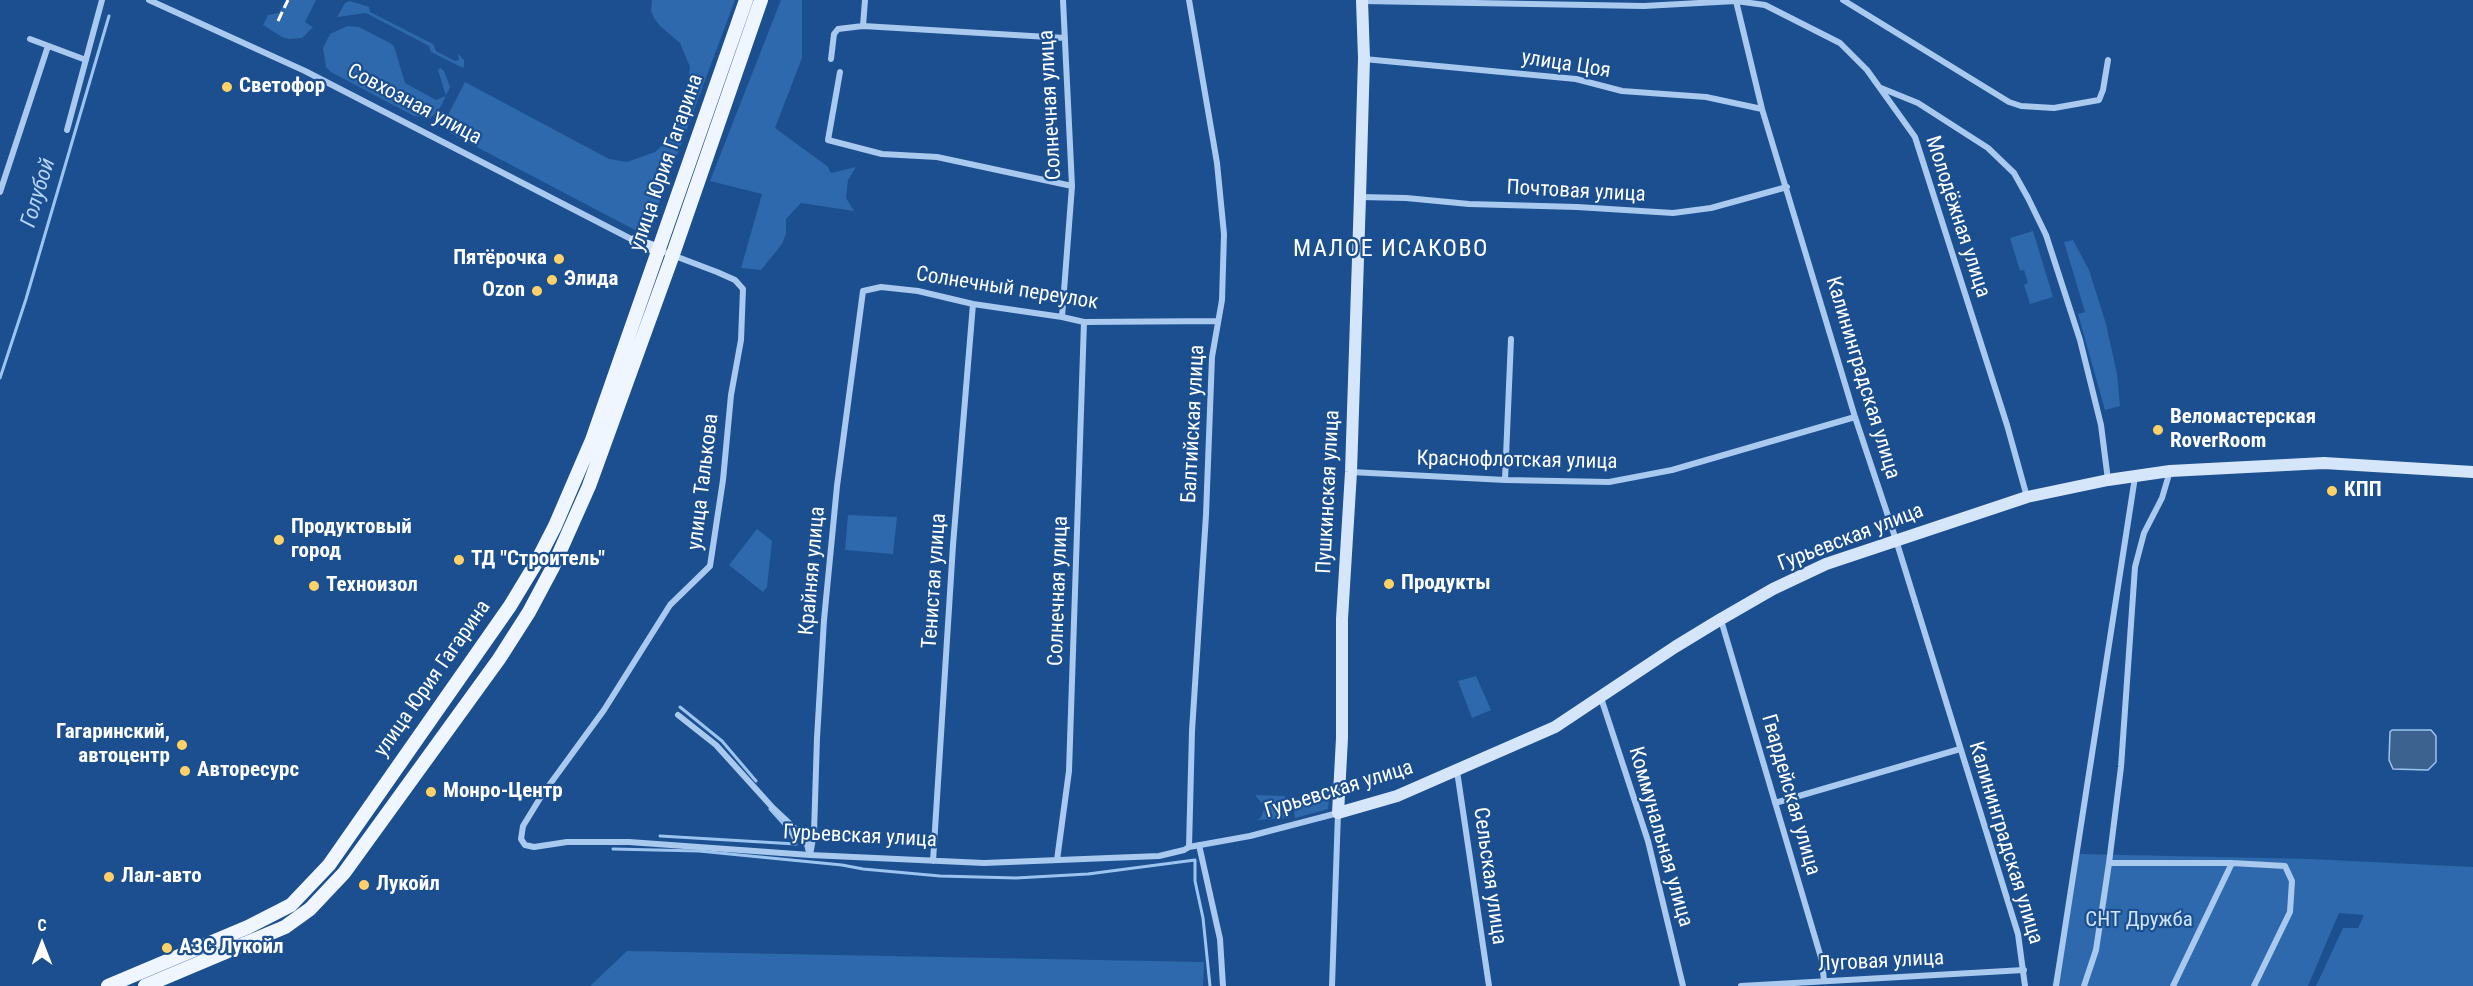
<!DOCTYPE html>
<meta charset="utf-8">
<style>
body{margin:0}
#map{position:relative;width:2473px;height:986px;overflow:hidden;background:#1b4f8f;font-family:"Roboto Condensed",sans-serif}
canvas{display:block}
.north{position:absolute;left:12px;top:914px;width:60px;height:60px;-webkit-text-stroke:4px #1b4f8f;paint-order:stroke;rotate:0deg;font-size:16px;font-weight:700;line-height:24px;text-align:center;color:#fff}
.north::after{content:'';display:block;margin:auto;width:21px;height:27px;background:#fff;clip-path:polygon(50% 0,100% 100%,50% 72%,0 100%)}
</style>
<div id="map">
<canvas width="2473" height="986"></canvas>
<div class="north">С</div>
</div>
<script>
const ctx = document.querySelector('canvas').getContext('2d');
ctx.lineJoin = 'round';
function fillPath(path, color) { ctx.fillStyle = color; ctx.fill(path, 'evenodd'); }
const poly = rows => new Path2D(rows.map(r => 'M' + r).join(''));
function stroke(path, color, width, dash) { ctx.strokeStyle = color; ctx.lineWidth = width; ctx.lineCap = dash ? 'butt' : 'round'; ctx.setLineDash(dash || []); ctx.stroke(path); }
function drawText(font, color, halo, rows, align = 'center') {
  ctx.font = font + ' "Roboto Condensed",sans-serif'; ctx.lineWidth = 4.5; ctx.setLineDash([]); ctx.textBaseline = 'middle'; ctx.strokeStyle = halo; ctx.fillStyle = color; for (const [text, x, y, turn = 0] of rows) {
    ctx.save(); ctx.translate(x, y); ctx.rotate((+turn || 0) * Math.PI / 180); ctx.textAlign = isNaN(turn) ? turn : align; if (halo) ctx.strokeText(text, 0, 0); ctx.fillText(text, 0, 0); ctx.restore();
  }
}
const green = poly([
 [286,0,316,0,305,22,313,27,302,38,289,39,282,37,263,25,268,15,279,13],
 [652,0,735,0,664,190,651,225,646,231,637,231,450,133,446,121,449,113,465,82,609,159,627,162,655,152,666,142,673,127,686,92,690,67,680,43,660,26,654,18,651,11],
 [781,0,802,0,802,58,775,128,827,166,831,173,856,167,848,180,846,198,854,211,801,203,786,219,786,234,782,244,761,270,741,268,762,194,710,181],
 [350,1,369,7,370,12,433,44,436,51,455,61,459,60,458,54,464,60,464,66,463,68,431,52,429,46,366,13,337,17,345,3],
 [347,26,359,27,390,43,394,46,405,83,436,100,446,96,438,70,440,68,444,71,450,87,441,106,436,113,430,118,414,116,331,72,326,67,323,48,330,34],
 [2033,231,2053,297,2030,304,2024,285,2028,283,2024,270,2020,271,2010,238],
 [2073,240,2089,270,2106,324,2117,374,2120,406,2105,410,2078,314,2085,312,2064,242],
 [848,515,897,517,893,554,845,550],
 [757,529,772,541,767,587,763,592,729,565],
 [1476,676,1491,710,1472,718,1458,681],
 [1255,795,1285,796,1286,818,1257,820,1261,817,1265,807],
 [1329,799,1328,809,1295,818,1293,803],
 [2078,854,2310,859,2473,867,2473,986,2316,986,2343,928,2358,928,2364,915,2339,913,2308,986,2052,986],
 [627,951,1204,962,1203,986,590,986]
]);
const water = poly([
 [2392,730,2431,730,2436,736,2436,762,2428,770,2393,769,2389,760,2390,732,2392,730]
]);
const stream = poly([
 [0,378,26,299,109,16],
 [680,707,722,741,756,781],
 [660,836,796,844,789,830,770,809],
 [613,849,699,851,842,865,863,869,940,876,1016,878,1088,874,1195,860,1195,881,1203,918,1210,986]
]);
const street = poly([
 [149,0,305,71,635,241],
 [1843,0,2009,102,2021,106,2054,108,2099,100,2103,90,2108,60],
 [1362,1,1644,6,1736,1,1765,5,1840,43,1867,70,1915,137,2007,425,2027,497],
 [1736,1,1762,109,1855,417,1896,540,2018,934,2025,986],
 [863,26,865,0],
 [30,39,86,60],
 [831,59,834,34,838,29,863,26,1065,38],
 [1364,59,1576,79,1622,91,1706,97,1762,109],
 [840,72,828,140,882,154,937,157,1072,186],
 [1881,88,1918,103,1988,148,2014,173,2028,198,2046,235,2080,340,2101,425,2108,480],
 [67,130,102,0],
 [0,192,48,46],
 [1360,197,1406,198,1469,204,1577,207,1673,213,1711,208,1787,187],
 [659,250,717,272,735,280,743,289,741,340,731,395,723,480,710,566,670,605,604,710,542,795,523,826,521,839,525,845,534,847,567,842,629,842,810,855,984,863,1159,856,1184,850,1189,847,1192,731,1206,515,1212,357,1222,300,1224,234,1217,163,1189,0],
 [1062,317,1072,186,1063,0],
 [2170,471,2162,498,2144,533,2135,567,2121,767,2109,863,2232,863,2285,866,2292,881,2290,912,2254,986],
 [1351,472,1505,480,1609,482,1672,470,1855,417],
 [1505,480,1511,339],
 [1721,620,1822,961,1824,981],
 [1601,698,1648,841,1683,986],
 [678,715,716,745,773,808,805,838,809,852],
 [1457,771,1489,986],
 [1775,803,1960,749],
 [1199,845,1220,939,1223,986],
 [1189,847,1250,836,1338,813,1332,986],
 [810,855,814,833,817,738,824,620,837,486,863,291,881,287,918,291,973,304,1062,317,1084,322,1218,321],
 [1057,860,1069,771,1084,322],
 [933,861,953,545,973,304],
 [1741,986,2024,970],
 [2056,986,2135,477],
 [2084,986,2096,950,2109,863],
 [2173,986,2232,863]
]);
const secondary = poly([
 [1362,0,1364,58,1360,197,1351,472,1342,619,1342,738,1338,813,1397,796,1555,727,1675,647,1721,619,1773,589,1826,564,2027,497,2108,480,2170,471,2324,463,2473,472],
 [635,241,659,250]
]);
const primary = poly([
 [108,986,248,927,291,905,329,865,510,606,536,563,555,526,592,440,746,0],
 [145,986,285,927,310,909,344,873,499,659,529,612,553,567,589,486,672,257,761,0]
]);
const rail = poly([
 [278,21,288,0]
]);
const markers = [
 [227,87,6,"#ffd166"],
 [559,259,6,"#ffd166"],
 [552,280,6,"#ffd166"],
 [537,291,6,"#ffd166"],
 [2158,430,6,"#ffd166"],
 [2332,491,6,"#ffd166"],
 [279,540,6,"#ffd166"],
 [459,560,6,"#ffd166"],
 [1389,584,6,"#ffd166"],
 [314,586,6,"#ffd166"],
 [182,745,6,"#ffd166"],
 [185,771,6,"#ffd166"],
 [431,792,6,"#ffd166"],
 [109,877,6,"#ffd166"],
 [364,885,6,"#ffd166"],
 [167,948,6,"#ffd166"]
];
const streetNames = [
 ["улица Цоя",1566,65,9],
 ["Совхозная улица",414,105,28],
 ["Солнечная улица",1051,105,-93],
 ["улица Юрия Гагарина",667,163,-71],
 ["Почтовая улица",1576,192,3],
 ["Молодёжная улица",1957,217,72],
 ["Солнечный переулок",1007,289,9],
 ["Калининградская улица",1862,378,73],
 ["Балтийская улица",1194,424,-87],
 ["Краснофлотская улица",1517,461,1],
 ["улица Талькова",704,482,-83],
 ["Пушкинская улица",1329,492,-87],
 ["Гурьевская улица",1851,538,-21],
 ["Крайняя улица",813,571,-85],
 ["Тенистая улица",935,581,-86],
 ["Солнечная улица",1059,591,-88],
 ["улица Юрия Гагарина",433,679,-55],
 ["Гурьевская улица",1339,790,-17],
 ["Гвардейская улица",1790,795,74],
 ["Гурьевская улица",860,837,3],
 ["Коммунальная улица",1660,837,74],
 ["Калининградская улица",2005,843,73],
 ["Сельская улица",1489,876,82],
 ["Луговая улица",1881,962,-3]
];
const poiNames = [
 ["Светофор",239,87],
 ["Пятёрочка",547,259,"right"],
 ["Элида",564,280],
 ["Ozon",525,291,"right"],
 ["Веломастерская",2170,418],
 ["RoverRoom",2170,442],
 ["КПП",2344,491],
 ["Продуктовый",291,528],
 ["город",291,552],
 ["ТД \"Строитель\"",471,560],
 ["Продукты",1401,584],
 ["Техноизол",326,586],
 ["Гагаринский,",170,733,"right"],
 ["автоцентр",170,757,"right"],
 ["Авторесурс",197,771],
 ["Монро-Центр",443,792],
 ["Лал-авто",121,877],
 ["Лукойл",376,885],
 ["АЗС Лукойл",179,948]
];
const parkNames = [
 ["СНТ Дружба",2139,921]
];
const waterNames = [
 ["Голубой",39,193,-73]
];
const quarterNames = [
 ["МАЛОЕ ИСАКОВО",1391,250]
];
fillPath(green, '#2e69ad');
fillPath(water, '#3c6290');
stroke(water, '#9cc4f0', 1.5);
stroke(stream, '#9cc4f0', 3);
stroke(street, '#a9c9ee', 6);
stroke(secondary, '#d6e6fa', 12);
stroke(primary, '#f0f6ff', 14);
stroke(rail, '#fff', 3, [10, 4.5]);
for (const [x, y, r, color] of markers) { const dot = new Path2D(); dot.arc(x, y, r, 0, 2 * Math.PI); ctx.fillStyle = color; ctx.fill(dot); stroke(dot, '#1b4f8f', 2); }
drawText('21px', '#fff', '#1b4f8f', streetNames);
drawText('bold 21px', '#fff', '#1b4f8f', poiNames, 'left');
drawText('21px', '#cfe3fa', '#1b4f8f', parkNames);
drawText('italic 22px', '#b5d3f5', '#1b4f8f', waterNames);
ctx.letterSpacing = '1.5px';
drawText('24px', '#fff', '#1b4f8f', quarterNames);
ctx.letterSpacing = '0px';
</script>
